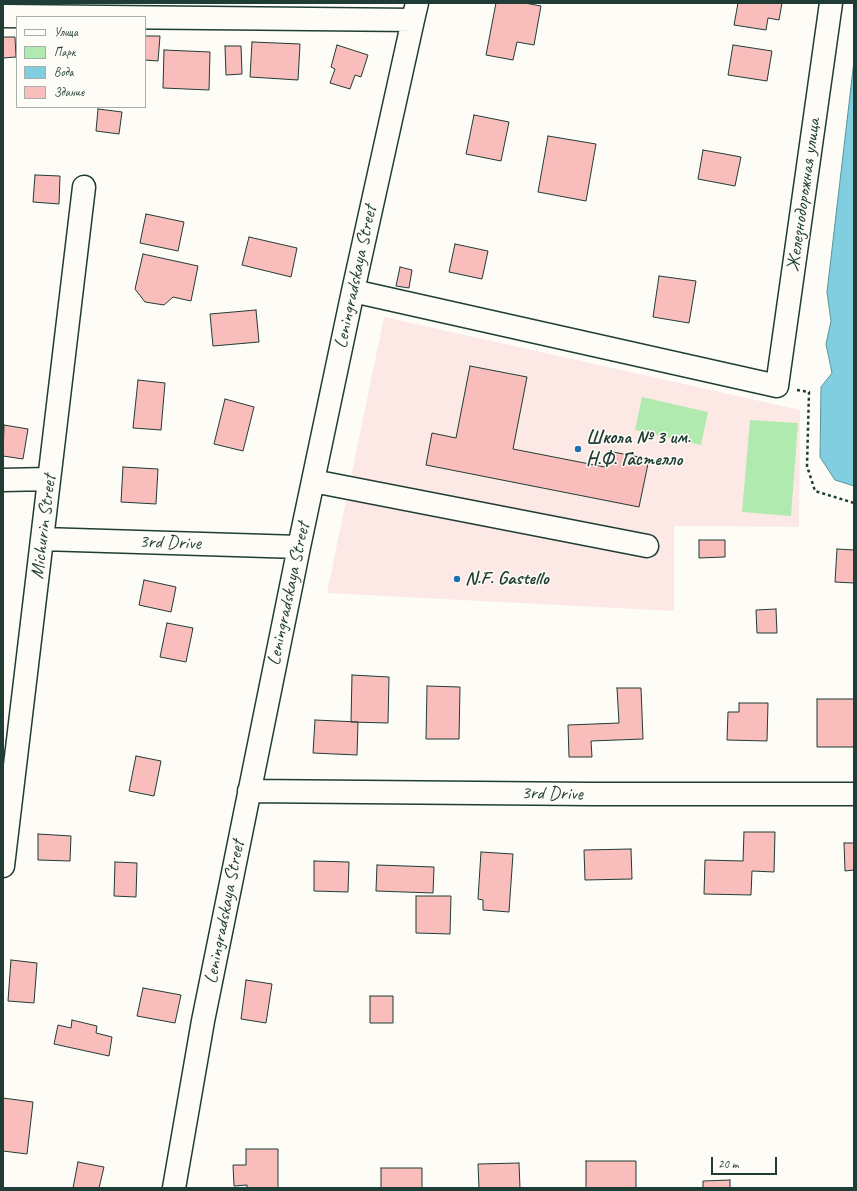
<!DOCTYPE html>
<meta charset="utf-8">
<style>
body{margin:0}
#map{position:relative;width:857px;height:1191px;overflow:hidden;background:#fdfcf7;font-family:Caveat,sans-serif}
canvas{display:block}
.frame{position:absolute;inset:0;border:4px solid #1f3d34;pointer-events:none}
.legend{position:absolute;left:16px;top:16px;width:130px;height:92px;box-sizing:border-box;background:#fdfcf7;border:1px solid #a4b0a9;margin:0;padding:5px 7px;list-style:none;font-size:12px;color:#1f3d34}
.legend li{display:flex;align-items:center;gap:8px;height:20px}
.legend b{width:20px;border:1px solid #a4b0a9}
.scale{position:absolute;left:711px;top:1157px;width:66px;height:18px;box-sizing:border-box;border:2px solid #1f3d34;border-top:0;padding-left:5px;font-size:12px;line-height:14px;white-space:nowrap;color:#1f3d34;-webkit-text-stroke:3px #fdfcf7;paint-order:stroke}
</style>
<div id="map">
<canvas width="857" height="1191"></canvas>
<div class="frame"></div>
<ul class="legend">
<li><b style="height:5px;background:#fdfcf7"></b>Улица</li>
<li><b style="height:11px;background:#b0eaaf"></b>Парк</li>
<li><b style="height:11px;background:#80cedf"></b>Вода</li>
<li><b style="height:11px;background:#f9bdbb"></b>Здание</li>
</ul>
<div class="scale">20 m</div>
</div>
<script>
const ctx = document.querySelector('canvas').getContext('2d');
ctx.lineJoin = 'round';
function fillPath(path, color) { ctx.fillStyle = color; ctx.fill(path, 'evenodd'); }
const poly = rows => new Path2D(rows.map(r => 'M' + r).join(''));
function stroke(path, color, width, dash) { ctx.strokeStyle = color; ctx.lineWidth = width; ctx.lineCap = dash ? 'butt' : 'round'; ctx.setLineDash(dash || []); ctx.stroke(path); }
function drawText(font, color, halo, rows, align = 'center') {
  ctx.font = font + ' Caveat,sans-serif'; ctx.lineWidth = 3; ctx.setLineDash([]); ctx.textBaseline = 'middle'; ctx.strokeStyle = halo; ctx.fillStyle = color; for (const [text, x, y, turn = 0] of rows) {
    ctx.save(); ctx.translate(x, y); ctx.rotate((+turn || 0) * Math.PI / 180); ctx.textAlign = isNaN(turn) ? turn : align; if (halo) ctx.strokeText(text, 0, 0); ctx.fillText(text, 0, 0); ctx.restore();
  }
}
const built = poly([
 [384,317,800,410,799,527,674,526,674,611,327,593]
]);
const green = poly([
 [642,397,708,412,701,445,635,430],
 [750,420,798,423,791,516,742,512]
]);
const water = poly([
 [854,61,854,486,835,480,820,457,821,387,832,373,826,344,831,321,827,292,854,61]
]);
const building = poly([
 [496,3,525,3,541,6,534,45,517,42,513,60,486,55,496,3],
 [738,3,782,3,779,20,768,18,766,30,734,25,738,3],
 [145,36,160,36,158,61,145,60,145,36],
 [3,37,15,37,16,57,3,58,3,37],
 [252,42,300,44,298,80,250,77,252,42],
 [337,45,368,55,361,77,355,75,350,89,330,83,335,69,331,67,337,45],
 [733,45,772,51,767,81,728,75,733,45],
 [225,46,241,46,242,74,226,75,225,46],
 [164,50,210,52,209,90,163,88,164,50],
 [98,109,122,112,119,134,96,131,98,109],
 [474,115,509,122,501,161,466,154,474,115],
 [548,136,596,144,586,201,538,192,548,136],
 [703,150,741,157,735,186,698,179,703,150],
 [35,175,60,176,59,204,33,202,35,175],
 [146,214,184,222,178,251,140,243,146,214],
 [249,237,297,248,291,277,242,265,249,237],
 [455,244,488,251,482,279,449,272,455,244],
 [143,254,198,266,191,301,173,297,164,305,145,302,135,289,143,254],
 [400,267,412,270,409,288,396,286,400,267],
 [659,276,696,281,689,323,653,317,659,276],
 [256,310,259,342,213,346,210,314,256,310],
 [470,366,527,377,513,449,605,467,608,451,649,459,639,507,426,465,432,433,456,438,470,366],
 [138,380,165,383,161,430,133,428,138,380],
 [225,399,254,407,243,451,214,444,225,399],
 [4,425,28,429,23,459,3,456,4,425],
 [123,467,158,469,156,504,121,502,123,467],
 [699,540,725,540,725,557,699,558,699,540],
 [837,549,854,550,854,583,835,582,837,549],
 [144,580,176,587,171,612,139,605,144,580],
 [776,609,777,633,757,633,756,610,776,609],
 [167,623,193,628,186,662,160,657,167,623],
 [352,675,389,677,388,723,351,722,352,675],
 [427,686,460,687,459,739,426,739,427,686],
 [617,688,641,688,643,739,591,741,592,757,569,757,568,725,619,723,617,688],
 [817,699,854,699,854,747,817,747,817,699],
 [739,703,768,703,767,741,727,740,728,712,739,712,739,703],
 [315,720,358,722,357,755,313,753,315,720],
 [136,756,161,761,154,796,129,791,136,756],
 [744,832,775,832,774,872,752,871,751,895,704,894,705,860,743,861,744,832],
 [38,834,71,836,70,861,38,860,38,834],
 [844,843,854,843,854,870,845,871,844,843],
 [631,849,632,879,585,880,584,850,631,849],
 [481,852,513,854,509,912,483,910,483,900,478,899,481,852],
 [314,861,349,862,348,892,314,891,314,861],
 [115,862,137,863,136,897,114,896,115,862],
 [377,865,434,867,433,893,376,891,377,865],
 [416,896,451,896,450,934,416,933,416,896],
 [11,960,37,963,34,1003,8,1001,11,960],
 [246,980,272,984,266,1023,241,1019,246,980],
 [143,988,181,995,175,1023,137,1016,143,988],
 [370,996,393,996,393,1023,370,1023,370,996],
 [72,1020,97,1026,96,1033,112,1037,109,1056,54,1044,58,1025,71,1028,72,1020],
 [3,1098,33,1102,27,1154,3,1151,3,1098],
 [246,1149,278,1149,278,1188,247,1188,247,1185,234,1186,233,1165,246,1165,246,1149],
 [586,1161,636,1161,636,1188,586,1188,586,1161],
 [78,1162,104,1167,99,1188,73,1188,78,1162],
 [519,1163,520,1188,479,1188,478,1164,519,1163],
 [381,1168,422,1168,422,1188,381,1188,381,1168],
 [730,1180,730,1188,703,1188,703,1181,730,1180]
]);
const path = poly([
 [797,390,809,392,807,466,815,491,854,503]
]);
const minor = poly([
 [3,16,413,20],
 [353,291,777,386,831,3],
 [3,480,49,479],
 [313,481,647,546],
 [42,539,299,547],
 [249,791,591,794,854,794],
 [3,866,84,187],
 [174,1188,203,1021,299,547,353,291,413,20,417,3]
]);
const markers = [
 [578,449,4,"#1f6fb2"],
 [457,579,4,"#1f6fb2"]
];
const streetNames = [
 ["Железнодорожная улица",804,195,-82],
 ["Leningradskaya Street",356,277,-78],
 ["Michurin Street",44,527,-83],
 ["3rd Drive",170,543,2],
 ["Leningradskaya Street",289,594,-78],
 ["3rd Drive",552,794,1],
 ["Leningradskaya Street",225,912,-79]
];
const poiNames = [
 ["Школа № 3 им.",586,438],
 ["Н.Ф. Гастелло",586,460],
 ["N.F. Gastello",465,579]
];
fillPath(built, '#fce9e5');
fillPath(green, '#b0eaaf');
fillPath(water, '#80cedf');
stroke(water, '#59949b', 1);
fillPath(building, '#f9bdbb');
stroke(building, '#1f3d34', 1);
stroke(minor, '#1f3d34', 25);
stroke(path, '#1f3d34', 2.5, [3, 3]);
stroke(minor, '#fdfcf7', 22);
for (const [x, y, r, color] of markers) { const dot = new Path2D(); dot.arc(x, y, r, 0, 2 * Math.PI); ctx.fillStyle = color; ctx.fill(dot); stroke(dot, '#fdfcf7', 1.5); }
drawText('19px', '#1f3d34', '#fdfcf7', streetNames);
drawText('bold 19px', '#1f3d34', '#fdfcf7', poiNames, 'left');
</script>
